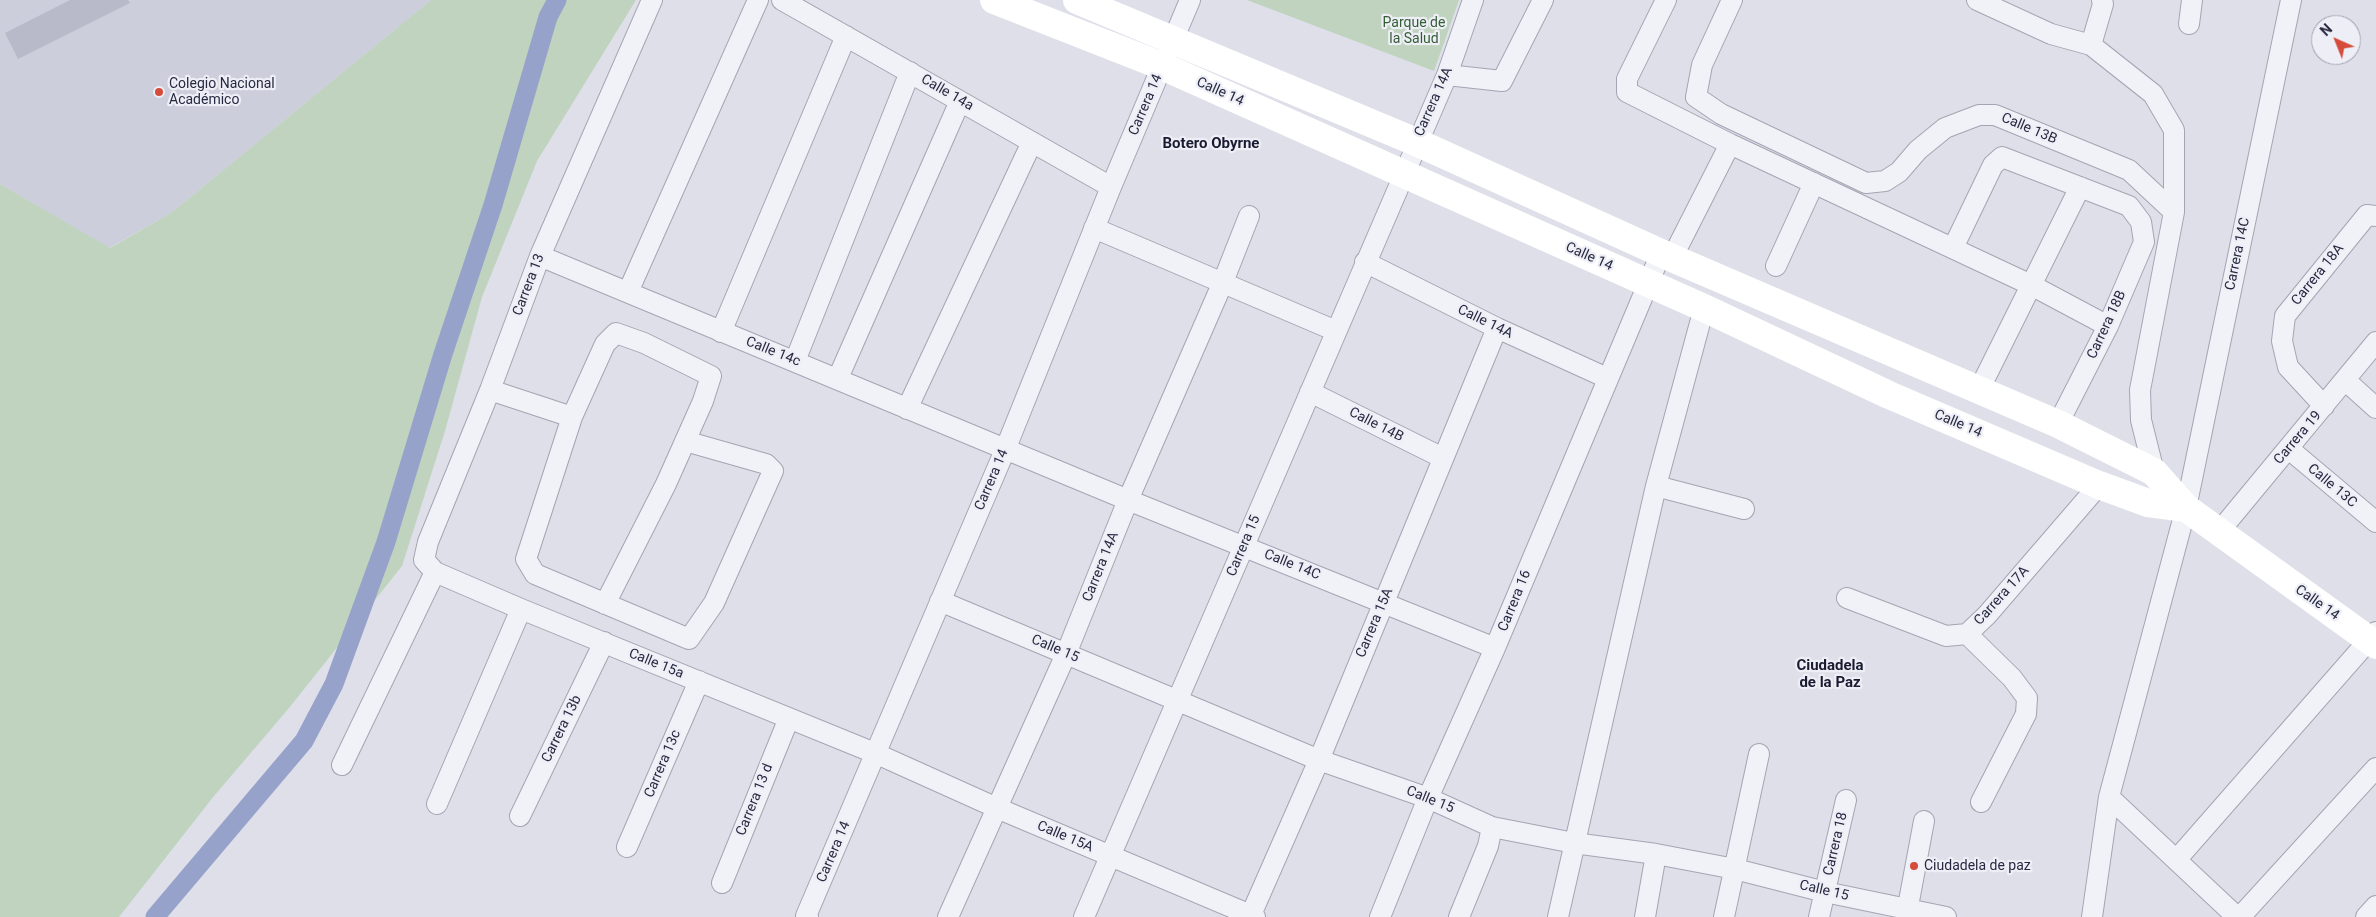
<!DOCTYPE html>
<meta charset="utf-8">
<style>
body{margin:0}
#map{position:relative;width:2376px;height:917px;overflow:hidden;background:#dedfe9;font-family:Roboto,sans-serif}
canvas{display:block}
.north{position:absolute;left:2311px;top:15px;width:50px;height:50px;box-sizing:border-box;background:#eeeff6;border:1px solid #9ea0ad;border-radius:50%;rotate:316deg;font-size:14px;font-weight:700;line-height:20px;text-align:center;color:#262940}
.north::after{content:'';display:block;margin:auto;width:18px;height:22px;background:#d64c3a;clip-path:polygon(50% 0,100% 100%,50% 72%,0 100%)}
</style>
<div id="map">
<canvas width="2376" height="917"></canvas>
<div class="north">N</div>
</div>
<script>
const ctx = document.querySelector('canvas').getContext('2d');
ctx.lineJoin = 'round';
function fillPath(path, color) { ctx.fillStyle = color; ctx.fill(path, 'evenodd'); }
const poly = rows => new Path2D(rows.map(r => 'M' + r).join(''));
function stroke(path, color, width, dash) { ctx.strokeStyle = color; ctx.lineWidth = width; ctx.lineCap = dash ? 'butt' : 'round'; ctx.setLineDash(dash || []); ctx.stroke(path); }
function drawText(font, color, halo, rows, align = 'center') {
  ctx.font = font + ' Roboto,sans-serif'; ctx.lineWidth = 4.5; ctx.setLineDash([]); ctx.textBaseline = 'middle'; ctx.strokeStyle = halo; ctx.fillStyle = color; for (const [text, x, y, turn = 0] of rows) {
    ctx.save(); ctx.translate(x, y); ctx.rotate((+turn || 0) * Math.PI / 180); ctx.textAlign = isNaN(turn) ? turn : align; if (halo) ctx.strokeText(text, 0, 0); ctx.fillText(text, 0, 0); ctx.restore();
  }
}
const built = poly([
 [0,0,431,0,171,213,109,248,0,184]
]);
const green = poly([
 [431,0,636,0,537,161,482,297,445,431,402,566,289,708,214,796,119,917,0,917,0,184,110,248,171,213],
 [1247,0,1459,0,1434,71]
]);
const canal = poly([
 [155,917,304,741,334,684,386,542,443,354,493,205,548,17,557,0]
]);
const building = poly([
 [70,0,128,0,130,3,18,59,5,33]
]);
const street = poly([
 [652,0,540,256,490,390,428,542,424,560,435,572,521,609,877,754,997,808,1255,917],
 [782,0,1111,187],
 [1666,0,1627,79,1627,92,1730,144,2031,285,2108,326],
 [1732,0,1702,65,1696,97,1721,114,1866,183,1885,181,1899,172,1918,150,1945,128,1979,115,1995,115,2129,170,2174,212],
 [1977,0,2051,34,2091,45,2153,94,2174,130,2174,212,2140,390,2141,420,2154,472],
 [2189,24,2192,0],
 [2091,45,2103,4,2102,0],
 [1447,75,1502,81,1543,0],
 [1094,228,1336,331],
 [1953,248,1993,165,2002,157,2129,206,2141,222,2144,242,2108,326,2058,424],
 [540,256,1128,500,1495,648],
 [1672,258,1730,144],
 [1365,262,1497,328,1607,378],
 [1776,266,1814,183],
 [628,292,758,0],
 [721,332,846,36],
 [795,361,910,72],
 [838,378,960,101],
 [2345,380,2376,408],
 [490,390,572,417,526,559,535,574,689,639,714,603,773,471,766,464,685,441],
 [1979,390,2080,187],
 [1310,392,1443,458],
 [2324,406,2288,367,2282,341,2285,316,2367,215,2376,216],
 [907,409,1032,142],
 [572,417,605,344,616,333,644,343,711,376,703,401,666,484,605,604],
 [2289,449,2376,522],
 [1656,486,1744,509],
 [2218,533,2376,342],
 [1847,598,1946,636,1967,634,1987,615,2099,485],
 [940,601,1319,760,1428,798,1492,827,1574,843,1656,854,1735,869,1825,892,1946,917],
 [1967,634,2012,678,2027,698,2026,714,1981,802],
 [342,765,435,572],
 [2109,797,2237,917],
 [437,804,521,609],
 [520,816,604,642],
 [627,847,699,681],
 [2177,859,2376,632],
 [722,883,789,718],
 [808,917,806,916,1005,450,1111,187,1190,0],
 [948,917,1066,654,1128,500,1223,282,1249,216],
 [1084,917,1447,75,1473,0],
 [1250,917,1319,760,1497,328],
 [1380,917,1428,798,1495,648,1661,253],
 [1459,917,1488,846,1492,827],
 [1558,917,1656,486,1704,308],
 [1645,917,1656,854],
 [1724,917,1759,754],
 [1819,917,1846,800],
 [1906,917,1924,821],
 [2092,917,2109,797,2186,508,2291,0],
 [2240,917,2376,768],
 [2366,917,2376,906]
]);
const secondary = poly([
 [994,0,1162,66,1704,308,1889,395,2099,485,2148,503,2186,508],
 [1077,0,1416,142,1672,258,2058,424,2154,472,2186,508,2376,645]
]);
const markers = [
 [159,92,5,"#d64c3a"],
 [1914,866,5,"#d64c3a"]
];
const parkNames = [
 ["Parque de",1414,23],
 ["la Salud",1414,39]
];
const poiNames = [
 ["Colegio Nacional",169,84],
 ["Académico",169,100],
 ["Ciudadela de paz",1924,866]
];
const streetNames = [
 ["Calle 14",1220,92,24],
 ["Calle 14a",947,93,30],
 ["Carrera 14A",1434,102,-66],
 ["Carrera 14",1146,105,-67],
 ["Calle 13B",2029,129,23],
 ["Carrera 14C",2238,254,-78],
 ["Calle 14",1589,257,24],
 ["Carrera 18A",2318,275,-51],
 ["Carrera 13",529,285,-69],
 ["Calle 14A",1485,322,26],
 ["Carrera 18B",2107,325,-65],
 ["Calle 14c",773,352,22],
 ["Calle 14",1958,424,23],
 ["Calle 14B",1376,425,27],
 ["Carrera 19",2298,438,-50],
 ["Carrera 14",992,480,-67],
 ["Calle 13C",2332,486,40],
 ["Carrera 15",1244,546,-67],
 ["Calle 14C",1292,565,22],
 ["Carrera 14A",1101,567,-68],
 ["Carrera 17A",2002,596,-48],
 ["Carrera 16",1515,601,-68],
 ["Calle 14",2317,603,35],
 ["Carrera 15A",1375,623,-67],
 ["Calle 15",1055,649,23],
 ["Calle 15a",656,664,22],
 ["Carrera 13b",562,729,-64],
 ["Carrera 13c",663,764,-67],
 ["Carrera 13 d",755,800,-68],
 ["Calle 15",1430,800,22],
 ["Calle 15A",1065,837,23],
 ["Carrera 18",1836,844,-77],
 ["Carrera 14",834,852,-67],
 ["Calle 15",1824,891,13]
];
const neighbourhoodNames = [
 ["Botero Obyrne",1211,144],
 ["Ciudadela",1830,666],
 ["de la Paz",1830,683]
];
fillPath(built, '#cccedb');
fillPath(green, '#bfd3bf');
stroke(canal, '#97a2cb', 19);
fillPath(building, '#b8bac9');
stroke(street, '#a3a5b3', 22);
stroke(street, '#f1f2f7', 20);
stroke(secondary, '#fff', 28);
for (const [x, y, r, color] of markers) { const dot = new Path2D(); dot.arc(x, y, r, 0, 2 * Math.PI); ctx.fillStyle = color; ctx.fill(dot); stroke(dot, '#eeeff6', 2); }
drawText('14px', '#335d36', '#eeeff6', parkNames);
drawText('14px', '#262940', '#eeeff6', poiNames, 'left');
drawText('14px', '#262940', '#eeeff6', streetNames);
drawText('bold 15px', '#191b31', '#eeeff6', neighbourhoodNames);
</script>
